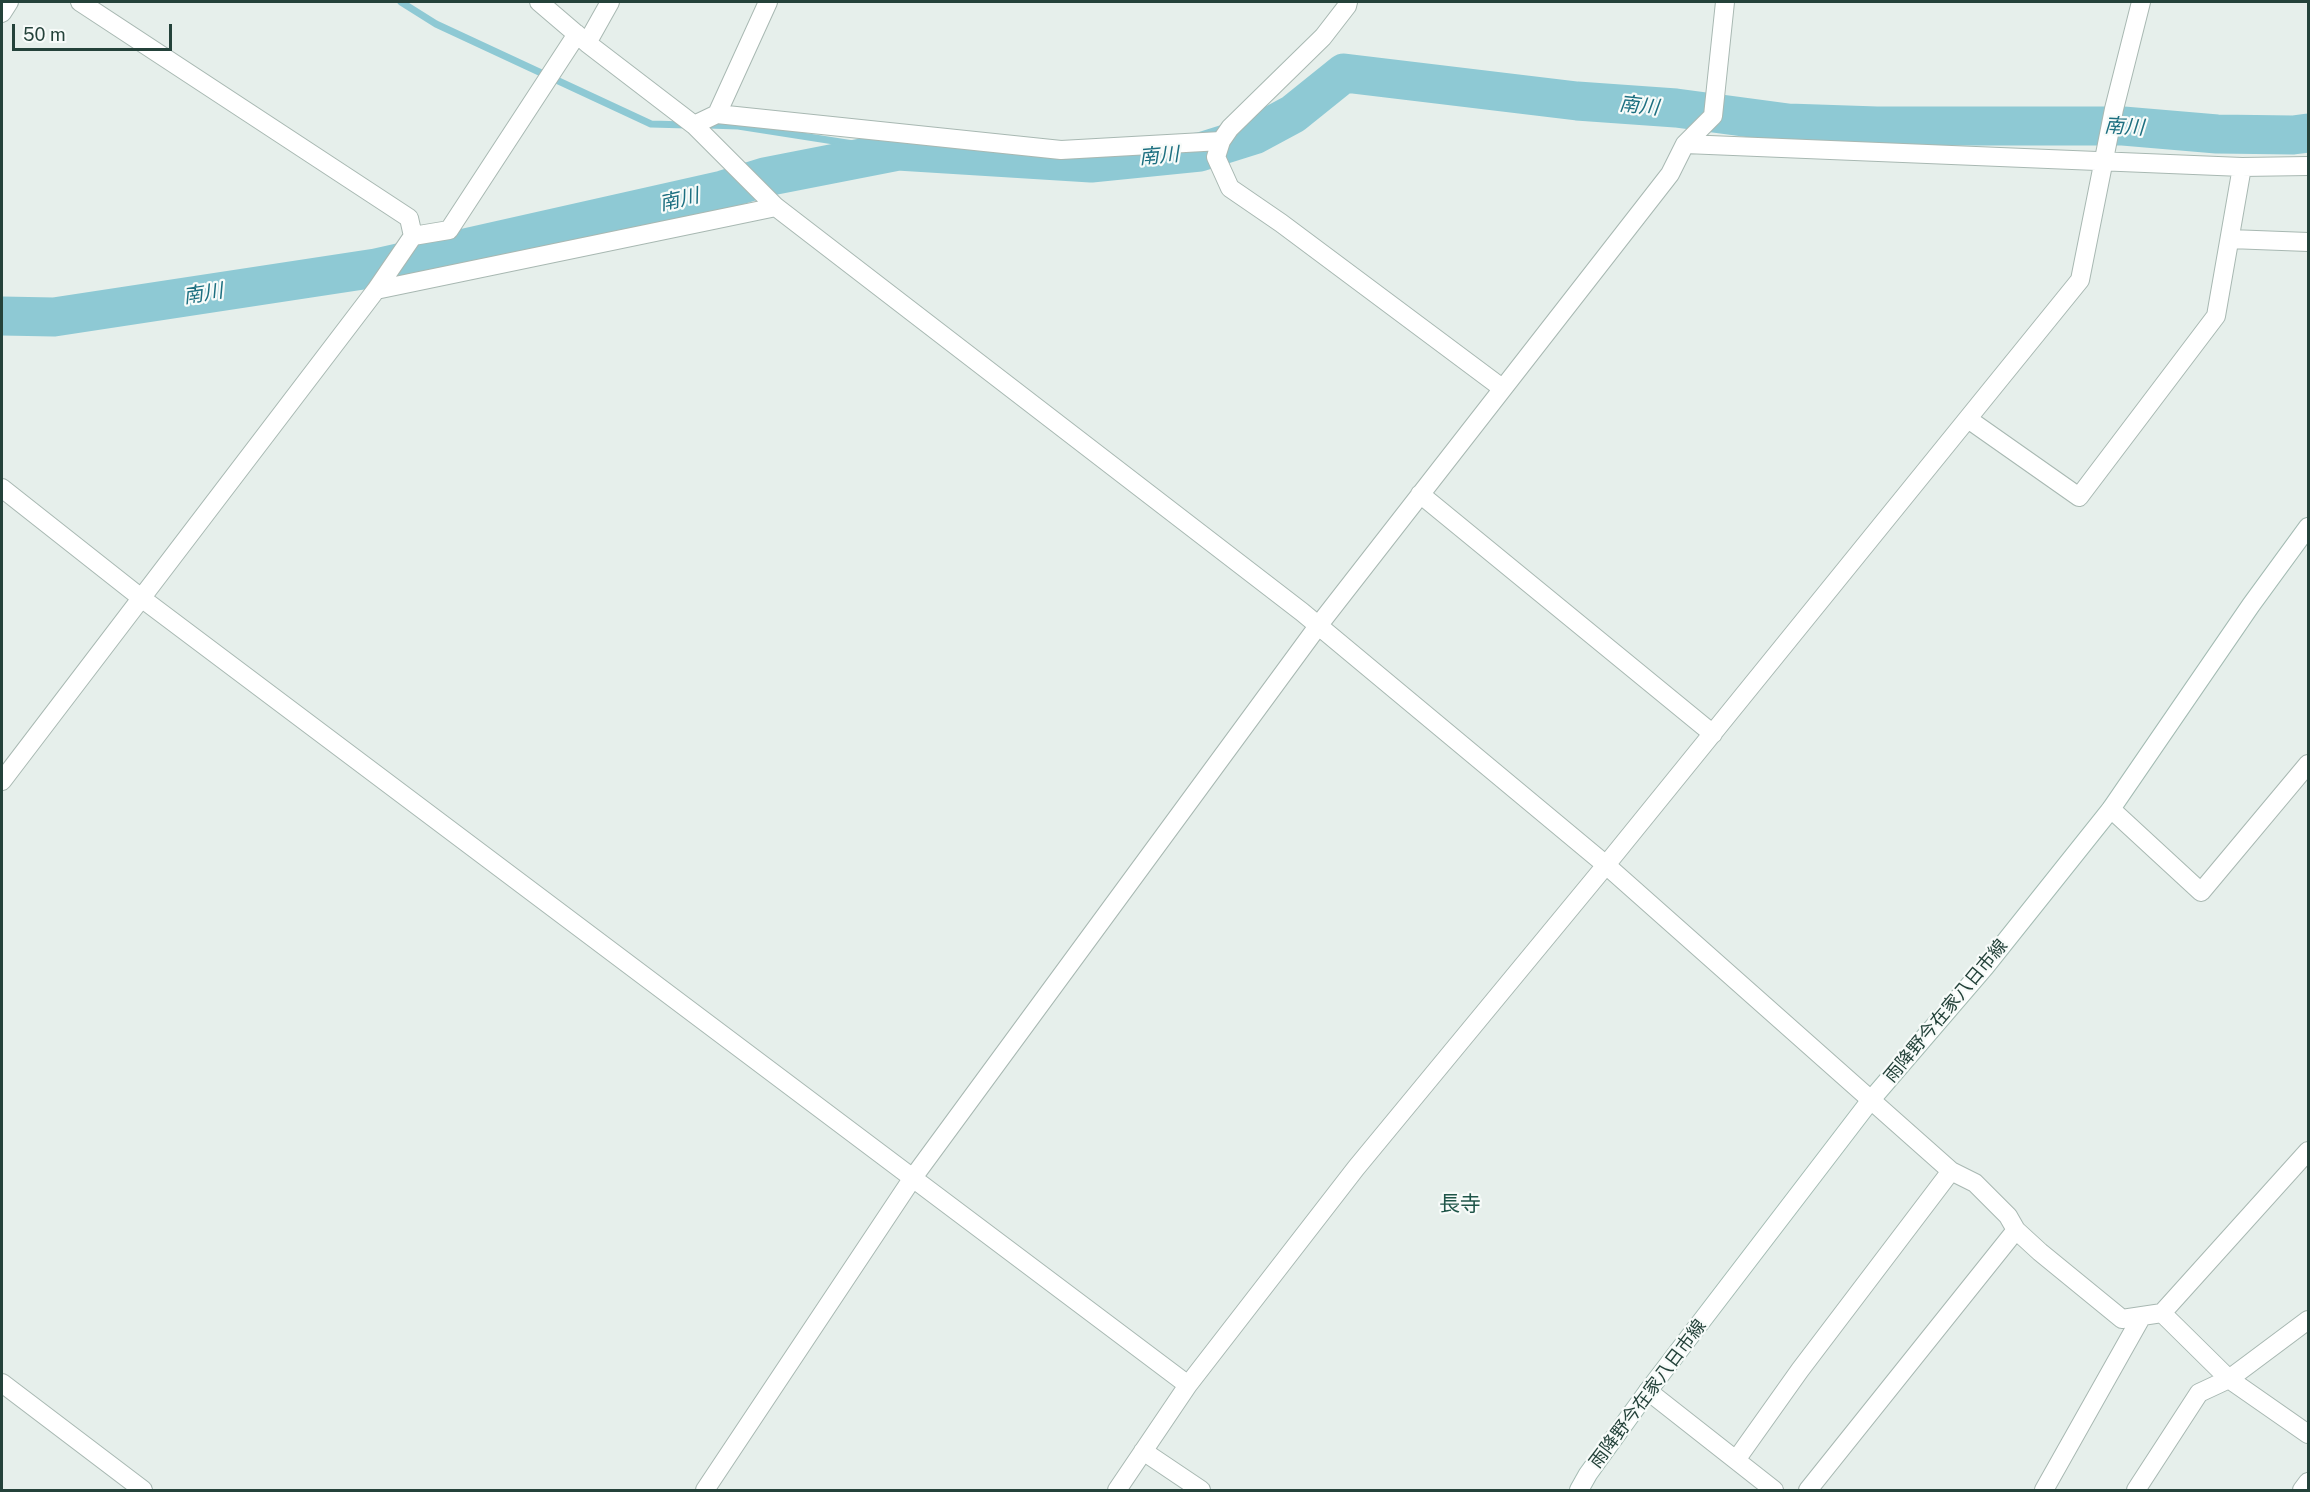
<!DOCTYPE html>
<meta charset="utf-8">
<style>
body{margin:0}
#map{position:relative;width:2310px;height:1492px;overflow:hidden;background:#e6efeb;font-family:"Public Sans",sans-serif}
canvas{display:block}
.frame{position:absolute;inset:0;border:3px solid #24423a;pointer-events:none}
.scale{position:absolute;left:12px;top:24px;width:160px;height:27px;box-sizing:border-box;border:3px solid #24423a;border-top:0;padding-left:8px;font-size:18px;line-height:21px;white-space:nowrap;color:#24423a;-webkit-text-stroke:4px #f7fbf9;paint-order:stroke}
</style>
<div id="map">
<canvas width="2310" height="1492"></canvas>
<div class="frame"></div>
<div class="scale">50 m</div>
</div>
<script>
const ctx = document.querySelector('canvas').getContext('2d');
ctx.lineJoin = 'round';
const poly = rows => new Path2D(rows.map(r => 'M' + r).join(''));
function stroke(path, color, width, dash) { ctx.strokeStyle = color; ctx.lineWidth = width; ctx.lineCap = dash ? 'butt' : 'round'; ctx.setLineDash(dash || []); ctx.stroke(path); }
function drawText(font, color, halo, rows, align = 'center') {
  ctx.font = font + ' "Public Sans","Noto Sans JP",sans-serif'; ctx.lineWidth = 4.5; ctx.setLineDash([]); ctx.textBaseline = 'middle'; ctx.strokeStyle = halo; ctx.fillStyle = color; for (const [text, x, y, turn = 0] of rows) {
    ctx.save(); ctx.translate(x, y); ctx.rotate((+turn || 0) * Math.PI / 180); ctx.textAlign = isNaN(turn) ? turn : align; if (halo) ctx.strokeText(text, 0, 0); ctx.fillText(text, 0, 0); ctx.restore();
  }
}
const stream = poly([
 [401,2,436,24,651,124,687,125],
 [708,125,738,126,898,151]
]);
const river = poly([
 [2,316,54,317,376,268,723,190,765,177,898,151,1091,163,1200,152,1254,135,1293,114,1344,73,1577,101,1676,108,1788,123,1877,126,2123,126,2217,134,2293,135,2308,133]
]);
const street = poly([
 [80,2,409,218,413,236],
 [539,2,587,43,694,125,776,207,1302,612,1606,865,1951,1171,1975,1183,2008,1216,2016,1230,2040,1252,2122,1319,2162,1313,2308,1151],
 [1348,2,1347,6,1323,37,1230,128,1221,141,1216,157,1230,188,1281,223,1502,388],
 [2,13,9,2],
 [587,43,610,2],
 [717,114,768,2],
 [694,125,717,114,1061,150,1221,141],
 [1685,144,2242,167,2308,166],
 [2230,239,2308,242],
 [376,290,413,236,449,230,577,34],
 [1968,419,2079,497,2216,316,2242,167],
 [2,488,140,597,1188,1385],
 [1420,494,1713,734],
 [2,781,376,290,776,207],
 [2111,809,2201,892,2308,764],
 [2162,1313,2229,1379,2308,1434],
 [2,1383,143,1490],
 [1648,1391,1774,1490],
 [1143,1451,1201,1490],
 [1736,1460,1800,1370,1951,1171],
 [705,1490,912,1179,1318,626,1670,174,1685,144,1713,116,1725,2],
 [1117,1490,1188,1385,1356,1168,1606,865,2080,280,2114,109,2141,2],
 [1808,1490,2016,1230],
 [2044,1490,2142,1316],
 [2136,1490,2199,1393,2229,1379,2308,1320],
 [2302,1490,2308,1482]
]);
const secondary = poly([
 [1579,1490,1588,1474,1648,1391,1870,1101,1985,967,2111,809,2251,605,2308,527]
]);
const streetNames = [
 ["雨降野今在家八日市線",1946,1011,-50],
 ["雨降野今在家八日市線",1648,1394,-53]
];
const waterNames = [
 ["南川",1639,106,6],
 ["南川",2124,127,3],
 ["南川",1159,156,-5],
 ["南川",679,200,-13],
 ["南川",203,294,-9]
];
const quarterNames = [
 ["長寺",1460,1205]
];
stroke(stream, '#8ec9d4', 7);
stroke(river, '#8ec9d4', 39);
stroke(street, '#a8b8b2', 20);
stroke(secondary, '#a4bbb3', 20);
stroke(street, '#fff', 18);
stroke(secondary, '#fff', 18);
drawText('18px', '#24423a', '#f7fbf9', streetNames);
drawText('italic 20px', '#1c6f80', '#f7fbf9', waterNames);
drawText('21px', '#1f5548', '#f7fbf9', quarterNames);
</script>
